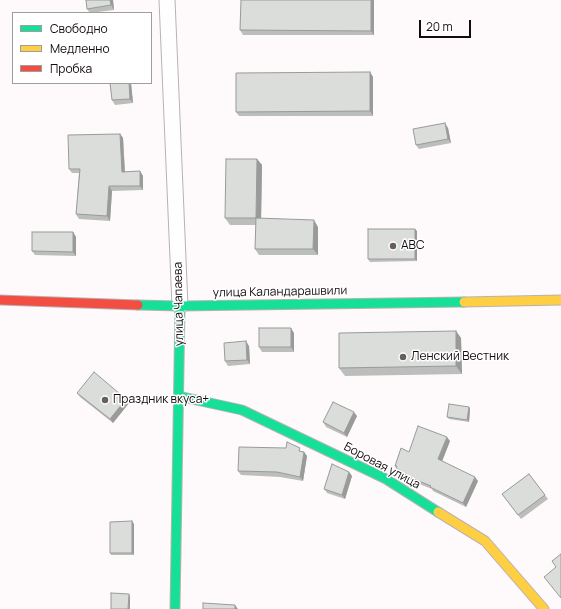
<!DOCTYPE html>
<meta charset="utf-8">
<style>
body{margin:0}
#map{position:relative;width:561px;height:609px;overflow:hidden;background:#fef9fb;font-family:Manrope,sans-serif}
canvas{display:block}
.legend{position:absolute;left:12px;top:12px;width:140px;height:72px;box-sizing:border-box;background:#fff;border:1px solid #a19d9f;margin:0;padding:5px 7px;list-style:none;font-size:12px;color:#140b0e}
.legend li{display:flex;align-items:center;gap:8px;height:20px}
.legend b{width:20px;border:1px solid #a19d9f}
.scale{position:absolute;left:419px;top:20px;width:52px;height:18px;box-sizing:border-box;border:2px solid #140b0e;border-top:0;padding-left:5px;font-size:12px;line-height:14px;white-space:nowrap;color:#140b0e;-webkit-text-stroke:3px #fff;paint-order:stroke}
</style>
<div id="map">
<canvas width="561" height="609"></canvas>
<ul class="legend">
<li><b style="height:5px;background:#16e098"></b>Свободно</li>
<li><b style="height:5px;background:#ffcf43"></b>Медленно</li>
<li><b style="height:5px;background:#f24e42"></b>Пробка</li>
</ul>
<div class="scale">20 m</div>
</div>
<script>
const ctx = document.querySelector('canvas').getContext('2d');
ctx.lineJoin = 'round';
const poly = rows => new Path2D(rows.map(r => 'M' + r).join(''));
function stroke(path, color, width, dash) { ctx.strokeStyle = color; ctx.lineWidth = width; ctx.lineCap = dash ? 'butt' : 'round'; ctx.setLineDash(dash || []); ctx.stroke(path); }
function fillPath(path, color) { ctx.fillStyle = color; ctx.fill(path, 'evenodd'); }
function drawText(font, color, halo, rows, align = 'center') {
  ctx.font = font + ' Manrope,sans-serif'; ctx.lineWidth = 3; ctx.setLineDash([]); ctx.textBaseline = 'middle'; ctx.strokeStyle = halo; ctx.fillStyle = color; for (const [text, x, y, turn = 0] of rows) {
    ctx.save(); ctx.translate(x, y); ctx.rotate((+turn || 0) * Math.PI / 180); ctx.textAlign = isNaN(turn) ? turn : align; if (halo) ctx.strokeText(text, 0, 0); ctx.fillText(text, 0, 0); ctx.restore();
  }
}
const street = poly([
 [167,0,180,306]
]);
const fast = poly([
 [138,305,180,306,464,302],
 [178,396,242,410,386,479,438,512],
 [175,609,180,306]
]);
const slow = poly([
 [464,302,561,300],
 [438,512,485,541,544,609]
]);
const jam = poly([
 [0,300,138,305]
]);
const wall = poly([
 [113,0,114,10,90,13,87,9],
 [241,0,374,0,374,35,243,35,240,30],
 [370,72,373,77,373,116,239,116,236,112],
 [110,83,131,83,133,103,115,105,112,100],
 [448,128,451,143,419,149,416,145],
 [120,134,123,138,125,172,140,171,143,176,143,190,112,191,110,221,79,219,76,214,79,173,72,173,69,169],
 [257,159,262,165,261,219,318,227,318,255,259,255,255,249,256,225,230,225,225,218],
 [417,231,417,261,370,262,368,259],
 [73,232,76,237,76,256,35,255,32,251],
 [456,331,461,338,462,374,345,376,339,368],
 [294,333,294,352,262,352,259,347],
 [249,346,250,364,228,366,225,361],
 [77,393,126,399,129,403,113,423,80,397],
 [469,407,470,409,469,422,449,419,447,417],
 [357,416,347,437,326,427,323,422],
 [450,441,442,461,478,481,466,507,433,491,432,489,412,481,399,473,396,468,396,467,395,466,409,452],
 [302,451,304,452,307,456,303,481,280,477,241,475,238,471],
 [349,472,352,476,345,499,327,493,324,489],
 [529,474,548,499,521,519,502,494],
 [134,524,134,555,111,555,110,553]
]);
const shadedWall = poly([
 [110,0,113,0,114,10,111,5],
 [371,0,374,0,374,35,371,31],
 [370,72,373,77,373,116,370,111],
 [129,83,131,83,133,103,130,99],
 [445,123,448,128,451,143,448,139],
 [120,134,123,138,125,176,122,172],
 [257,159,262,165,261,225,256,218],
 [140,171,143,176,143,190,140,186],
 [109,186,112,191,110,221,107,216],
 [314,220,318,227,318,255,313,249],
 [415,229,417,231,417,261,415,259],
 [73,232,76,237,76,256,73,252],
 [291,328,294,333,294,352,291,347],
 [456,331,461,338,462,374,456,366],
 [246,341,249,346,250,364,247,360],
 [126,399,129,403,113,423,110,419],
 [469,407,470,409,469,422,467,420],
 [354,412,357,416,347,437,344,433],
 [447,437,450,441,441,464,438,459],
 [304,452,307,456,303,481,300,477],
 [349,472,352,476,345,499,342,495],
 [475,477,478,481,466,507,463,503],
 [132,521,134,524,134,555,132,553],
 [129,594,130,596,130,609,128,609],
 [235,605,238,609,235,609]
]);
const building = poly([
 [86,0,110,0,111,5,87,9,86,0],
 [241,0,371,0,371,31,240,30,241,0],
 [370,72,370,111,236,112,236,73,370,72],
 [110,83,129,83,130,99,112,100,110,83],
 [445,123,448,139,416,145,413,129,445,123],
 [120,134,122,172,140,171,140,186,109,186,107,216,76,214,80,169,69,169,68,135,120,134],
 [226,159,257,159,256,218,225,218,226,159],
 [256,218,314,220,313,249,255,249,256,218],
 [368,229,415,229,415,259,368,259,368,229],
 [32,232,73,232,73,252,32,251,32,232],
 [259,328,291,328,291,347,259,347,259,328],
 [456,331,456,366,339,368,339,333,456,331],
 [246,341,247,360,225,361,224,343,246,341],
 [94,372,126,399,110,419,77,393,94,372],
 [333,402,354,412,344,433,323,422,333,402],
 [449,404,469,407,467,420,447,417,449,404],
 [418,426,447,437,438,459,475,477,463,503,430,487,431,486,409,477,396,468,397,466,395,466,401,448,409,452,418,426],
 [287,442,300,448,299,451,304,452,300,477,277,472,238,471,239,447,286,448,287,442],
 [332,464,349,472,342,495,324,489,332,464],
 [529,474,545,495,518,515,502,494,529,474],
 [132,521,132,553,110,553,110,522,132,521],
 [561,554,561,598,544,577,556,567,552,561,561,554],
 [111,593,129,594,128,609,111,609,111,593],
 [203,603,235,605,235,609,203,609,203,603]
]);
const markers = [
 [393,246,4,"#665e61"],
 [403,357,4,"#665e61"],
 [105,400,4,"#665e61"]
];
const poiNames = [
 ["ABC",401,246],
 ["Ленский Вестник",411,357],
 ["Праздник вкуса+",113,400]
];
const streetNames = [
 ["улица Каландарашвили",280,292,-1],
 ["улица Чапаева",179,304,-91],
 ["Боровая улица",382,466,28]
];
stroke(street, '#b9b2b4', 17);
stroke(fast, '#b9b2b4', 11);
stroke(slow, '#b9b2b4', 11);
stroke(jam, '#b9b2b4', 11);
stroke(street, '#fffefe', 15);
stroke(fast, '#16e098', 9);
stroke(slow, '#ffcf43', 9);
stroke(jam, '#f24e42', 9);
fillPath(wall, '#bcbebc');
fillPath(shadedWall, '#999b99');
fillPath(building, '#dbdddb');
stroke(building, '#999b99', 1);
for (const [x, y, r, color] of markers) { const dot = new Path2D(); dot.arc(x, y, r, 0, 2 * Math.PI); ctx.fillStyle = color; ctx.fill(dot); stroke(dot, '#fff', 1.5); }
drawText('12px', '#140b0e', '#fff', poiNames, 'left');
drawText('12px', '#140b0e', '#fff', streetNames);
</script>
